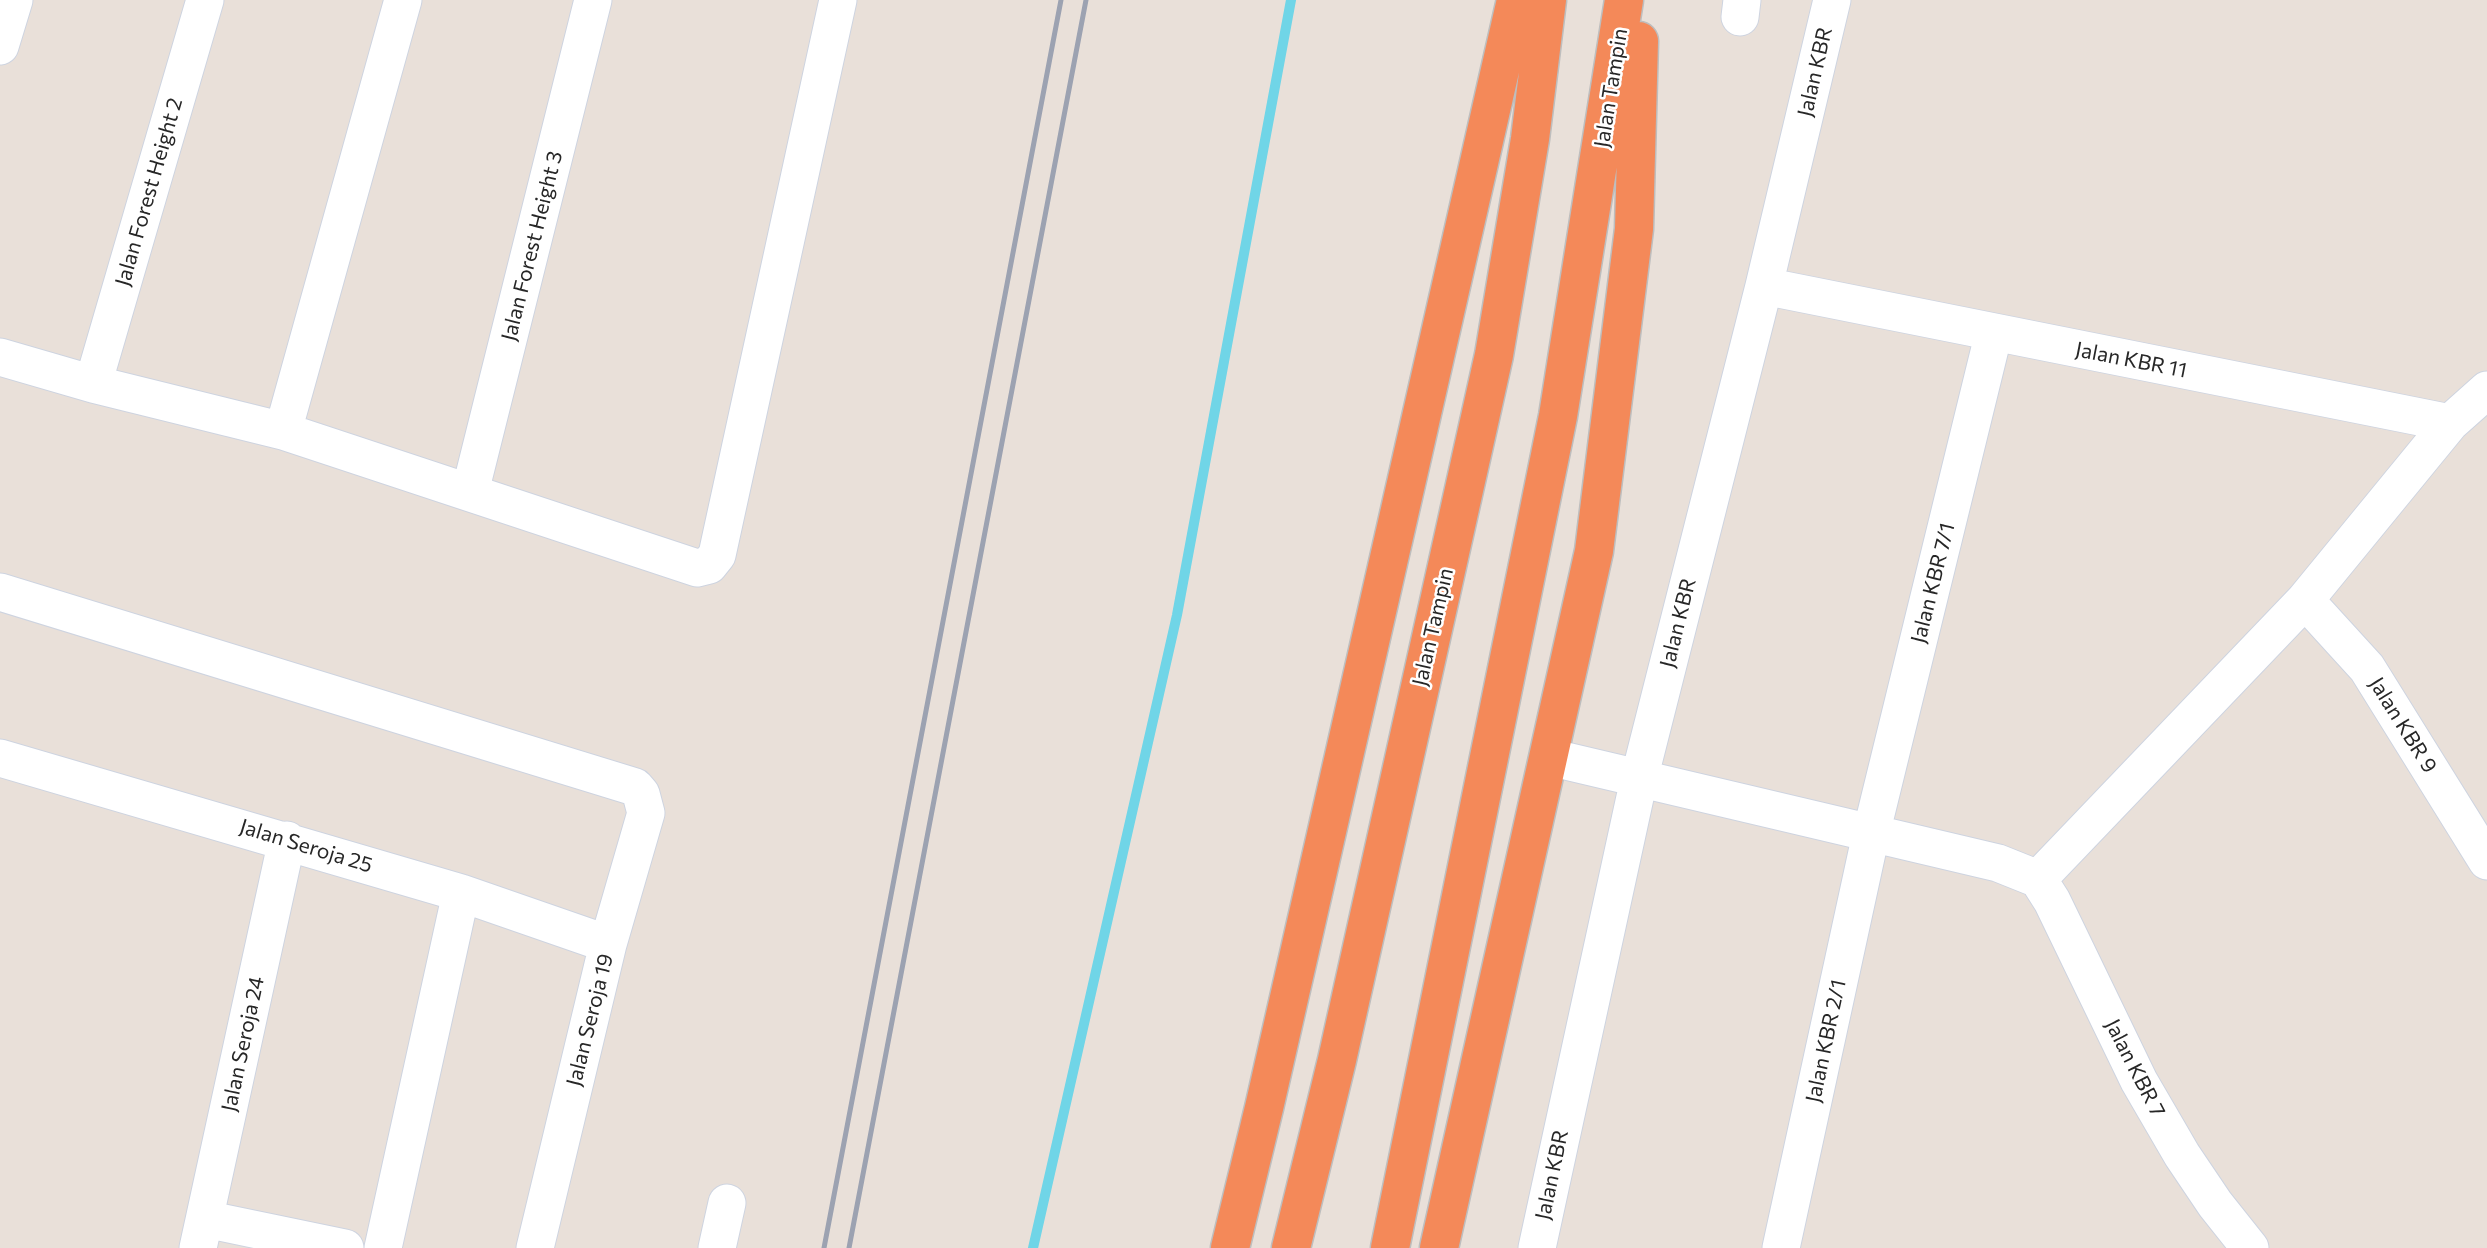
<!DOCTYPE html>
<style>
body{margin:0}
canvas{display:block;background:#e9e0d9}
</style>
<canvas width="2487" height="1248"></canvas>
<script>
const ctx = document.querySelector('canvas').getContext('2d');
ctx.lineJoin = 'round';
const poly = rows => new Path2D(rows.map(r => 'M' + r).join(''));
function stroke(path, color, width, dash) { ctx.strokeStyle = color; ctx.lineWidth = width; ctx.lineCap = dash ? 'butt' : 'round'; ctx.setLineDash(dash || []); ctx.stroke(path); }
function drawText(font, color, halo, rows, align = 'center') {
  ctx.font = font + ' Commissioner,sans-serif'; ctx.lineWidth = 5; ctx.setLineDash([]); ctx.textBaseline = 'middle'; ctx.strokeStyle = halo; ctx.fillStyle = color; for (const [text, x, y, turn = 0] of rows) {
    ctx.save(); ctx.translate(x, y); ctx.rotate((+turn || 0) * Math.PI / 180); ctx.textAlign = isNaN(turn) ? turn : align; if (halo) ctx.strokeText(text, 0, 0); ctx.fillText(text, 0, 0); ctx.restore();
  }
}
const stream = poly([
 [1033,1248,1177,615,1291,0]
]);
const minor = poly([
 [1740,17,1742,0],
 [0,46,14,0],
 [1764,286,2450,423],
 [0,357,93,384,283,431,697,568,709,565,717,555,838,0],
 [93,384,205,0],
 [283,431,403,0],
 [470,492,593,0],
 [0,592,635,787,641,794,646,813,608,944,535,1248],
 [2305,600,2367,668,2487,861],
 [1549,757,1998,863,2038,879],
 [0,758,461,893,608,944],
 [2038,879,2305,600,2450,423,2487,390],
 [2038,879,2052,901,2139,1081,2182,1155,2215,1204,2250,1248],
 [205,1219,345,1248],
 [198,1248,287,840],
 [383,1248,461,893],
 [717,1248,727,1203],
 [1537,1248,1639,779,1764,286,1832,0],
 [1781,1248,1871,834,1994,332]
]);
const highway = poly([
 [1230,1248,1264,1108,1516,0],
 [1291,1248,1337,1060,1494,355,1530,139,1547,0],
 [1390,1248,1558,416,1624,0],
 [1439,1248,1594,551,1634,229,1639,41]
]);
const rail = poly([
 [824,1248,1061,0],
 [849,1248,1086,0]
]);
const streetNames = [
 ["Jalan KBR",1815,72,-77],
 ["Jalan Tampin",1611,88,-81],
 ["Jalan Forest Height 2",149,192,-74],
 ["Jalan Forest Height 3",532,246,-76],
 ["Jalan KBR 11",2131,360,11],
 ["Jalan KBR 7/1",1933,583,-76],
 ["Jalan KBR",1678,623,-76],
 ["Jalan Tampin",1433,627,-77],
 ["Jalan KBR 9",2403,725,58],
 ["Jalan Seroja 25",306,846,17],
 ["Jalan Seroja 19",590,1020,-76],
 ["Jalan KBR 2/1",1826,1041,-78],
 ["Jalan Seroja 24",243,1044,-78],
 ["Jalan KBR 7",2135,1068,63],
 ["Jalan KBR",1552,1175,-78]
];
stroke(stream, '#70d5e7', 10);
stroke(minor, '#ced4e0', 39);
stroke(highway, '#bebebe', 41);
stroke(minor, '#fff', 37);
stroke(highway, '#f48959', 38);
stroke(rail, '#9ca2b1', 5);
drawText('21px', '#272727', '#fff', streetNames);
</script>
